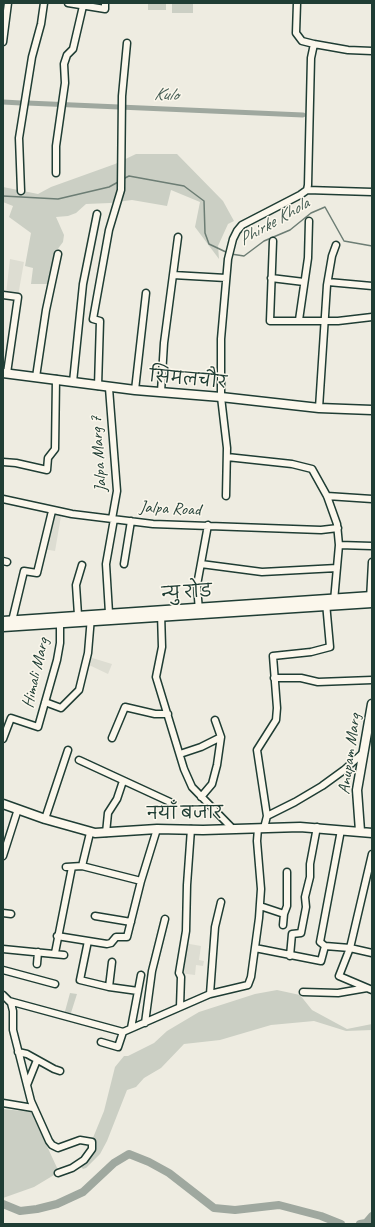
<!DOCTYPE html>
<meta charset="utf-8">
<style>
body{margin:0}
#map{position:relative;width:375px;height:1227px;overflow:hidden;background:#eeece1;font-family:Caveat,sans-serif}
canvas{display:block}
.frame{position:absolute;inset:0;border:4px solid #1f3d34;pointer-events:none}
</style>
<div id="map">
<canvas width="375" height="1227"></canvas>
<div class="frame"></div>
</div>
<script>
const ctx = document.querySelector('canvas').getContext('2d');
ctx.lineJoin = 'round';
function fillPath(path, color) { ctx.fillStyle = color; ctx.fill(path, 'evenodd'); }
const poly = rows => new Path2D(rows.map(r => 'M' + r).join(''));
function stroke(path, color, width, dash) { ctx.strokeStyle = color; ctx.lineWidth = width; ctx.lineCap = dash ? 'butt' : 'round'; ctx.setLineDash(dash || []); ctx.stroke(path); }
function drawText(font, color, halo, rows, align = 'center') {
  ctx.font = font + ' Caveat,"Playpen Sans Deva",sans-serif'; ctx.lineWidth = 3; ctx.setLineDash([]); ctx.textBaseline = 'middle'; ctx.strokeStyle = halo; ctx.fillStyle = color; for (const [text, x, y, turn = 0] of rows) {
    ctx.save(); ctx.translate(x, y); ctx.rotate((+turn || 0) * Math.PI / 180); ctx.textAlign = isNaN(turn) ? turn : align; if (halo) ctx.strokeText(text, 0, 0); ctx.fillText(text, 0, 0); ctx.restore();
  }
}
const built = poly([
 [10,259,24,262,18,296,6,294],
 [52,514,61,516,55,551,43,549],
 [89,657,112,664,108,674,87,664],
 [184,943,201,946,199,960,204,961,203,966,196,965,195,975,180,973]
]);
const green = poly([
 [148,3,166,3,166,10,148,10],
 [172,3,193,3,193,13,172,13],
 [136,154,177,154,223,201,234,221,228,224,218,246,219,259,195,227,200,202,171,190,167,206,132,200,110,203,86,204,76,213,68,216,56,217,64,235,63,242,57,250,49,284,31,284,33,268,25,266,31,233,9,217,13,206,3,202,3,187,38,194,51,187,115,164],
 [277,990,300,995,312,1010,347,1029,372,1024,372,1030,346,1031,314,1021,271,1025,220,1040,184,1044,161,1068,144,1078,136,1087,127,1090,107,1141,100,1154,86,1168,83,1169,81,1167,104,1111,115,1067,124,1056,128,1056,154,1043,167,1031,199,1012,255,994],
 [70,993,77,994,70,1016,64,1015],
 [3,1109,31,1112,59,1172,34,1187,3,1198]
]);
const stream = poly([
 [123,179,129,176,184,186,204,201,205,233,209,244,228,253],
 [3,196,58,199,109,187,120,181],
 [231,254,244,256,264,241,290,230,311,213,325,207,344,241,372,246]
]);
const canal = poly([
 [3,102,21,103],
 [27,103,303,115]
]);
const river = poly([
 [3,1204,20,1211,37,1209,57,1204,83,1192,114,1163,129,1154,149,1162,169,1173,214,1208,235,1210,279,1205,321,1216,341,1224],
 [360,1224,366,1223,372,1216]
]);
const minor = poly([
 [68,3,105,9,105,3],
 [3,42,8,3],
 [314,44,348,50,372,51],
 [56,173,56,146,65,83,64,64,67,55,73,49,83,6],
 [307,190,372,192],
 [21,191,19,138,32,57,41,24,44,3],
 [273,241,270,321,338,321,372,317],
 [173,275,226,278],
 [271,278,304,282],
 [328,282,372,286],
 [3,295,18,297,7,373],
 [299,320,308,258,309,221],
 [36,377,46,310,58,254],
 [73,382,83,284,97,214],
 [98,386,100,321,93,319,109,230,121,190,122,96,127,43],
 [109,388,117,491,112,519],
 [135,390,146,293],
 [161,392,164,343,178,237],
 [319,408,327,285,332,256,336,245],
 [227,457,292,464,312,469,327,496,337,524,339,545,334,601],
 [3,462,16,463,47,470,48,458,55,449,56,379],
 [226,496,227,448,221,397,221,339,228,259,233,239,237,231,242,225,300,195,307,190,308,185,311,58,314,44,302,41,296,33,297,3],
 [327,496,372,499],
 [3,499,72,514,153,524,321,530,338,528],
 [339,545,372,546],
 [3,561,7,562],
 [124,564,131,521],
 [201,564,262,572,337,568],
 [370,600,372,562],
 [199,611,197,585,208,525],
 [109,613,106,564,114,519],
 [161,613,162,647,156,677,184,769,192,787,232,828],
 [78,615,76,585,82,565],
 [12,621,24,571,37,573,52,511],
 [274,678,301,678,318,682,372,680],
 [45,702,61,708,79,690,88,653,91,617],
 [112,738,125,707,155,714,168,714],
 [3,739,11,718,38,727,57,660,60,643,60,623],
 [180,754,201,747,221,737],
 [79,760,170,802],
 [201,797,212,784,217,765,221,737,215,720],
 [267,816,295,802,322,786,344,770,364,752],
 [45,819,68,750],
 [264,828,267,816,257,750,276,720,277,708,273,656,311,652,330,647,326,603],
 [106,833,108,813,117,799,123,781],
 [372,854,350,948,372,953],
 [3,856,18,809],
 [82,866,90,833],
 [66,867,82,866,141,881],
 [260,906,284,914,287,906,287,872],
 [3,913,11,914],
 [95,916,131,922],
 [283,925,284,914],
 [57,936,107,944,111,943,116,937,127,937,141,881,157,829],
 [88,941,80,980,109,987,112,962],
 [325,946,320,942,341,830],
 [255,948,321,961,325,946,350,948,339,976,372,990],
 [3,949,64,955],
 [55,953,72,867],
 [290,956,292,934,301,933,306,907,305,897,310,877,310,864,317,827],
 [37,964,38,952],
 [3,970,55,984],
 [109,987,138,991,131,1028],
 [138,991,141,975],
 [303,992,338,993,367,988],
 [210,994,215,927,221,902],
 [3,995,11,1003,13,1011,13,1030,31,1101,49,1141,52,1145,58,1148,80,1140,92,1142,92,1149,84,1160,72,1168,58,1173],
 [9,1001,123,1032,210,994,248,985,251,977,259,918,261,889,257,841,258,828],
 [180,1007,181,977,179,973,186,931,187,885,191,829],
 [145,1023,152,971,165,919],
 [101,1042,118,1047,123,1032],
 [18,1052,27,1054,54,1069,60,1071],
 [27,1085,37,1060],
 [3,1103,33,1108]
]);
const major = poly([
 [3,373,135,390,221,397,319,408,372,410],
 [3,621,372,596],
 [3,627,372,603],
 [3,804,45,819,95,833,157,829,203,830,300,827,372,833],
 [360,831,357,790,372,704]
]);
const streetNames = [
 ["सिमलचौर",188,380,5],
 ["Jalpa Marg 7",99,454,-94],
 ["Jalpa Road",170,509,3],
 ["न्यु रोड",187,593,-4],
 ["Himali Marg",36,673,-77],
 ["Anupam Marg",350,754,-82],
 ["नयाँ बजार",185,814,-1]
];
const waterNames = [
 ["Kulo",166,95,2],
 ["Phirke Khola",274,222,-30]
];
fillPath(built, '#ddddd2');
fillPath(green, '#cbcfc4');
stroke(stream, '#6c7d74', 1.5);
stroke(canal, '#9fa89f', 5);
stroke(river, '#9fa89f', 8);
stroke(minor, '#1f3d34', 9);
stroke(major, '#1f3d34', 11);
stroke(minor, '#fbf7ec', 6);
stroke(major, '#fbf7ec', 8);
drawText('17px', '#1f3d34', '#fbf7ec', streetNames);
drawText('italic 18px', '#455d54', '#fbf7ec', waterNames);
</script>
